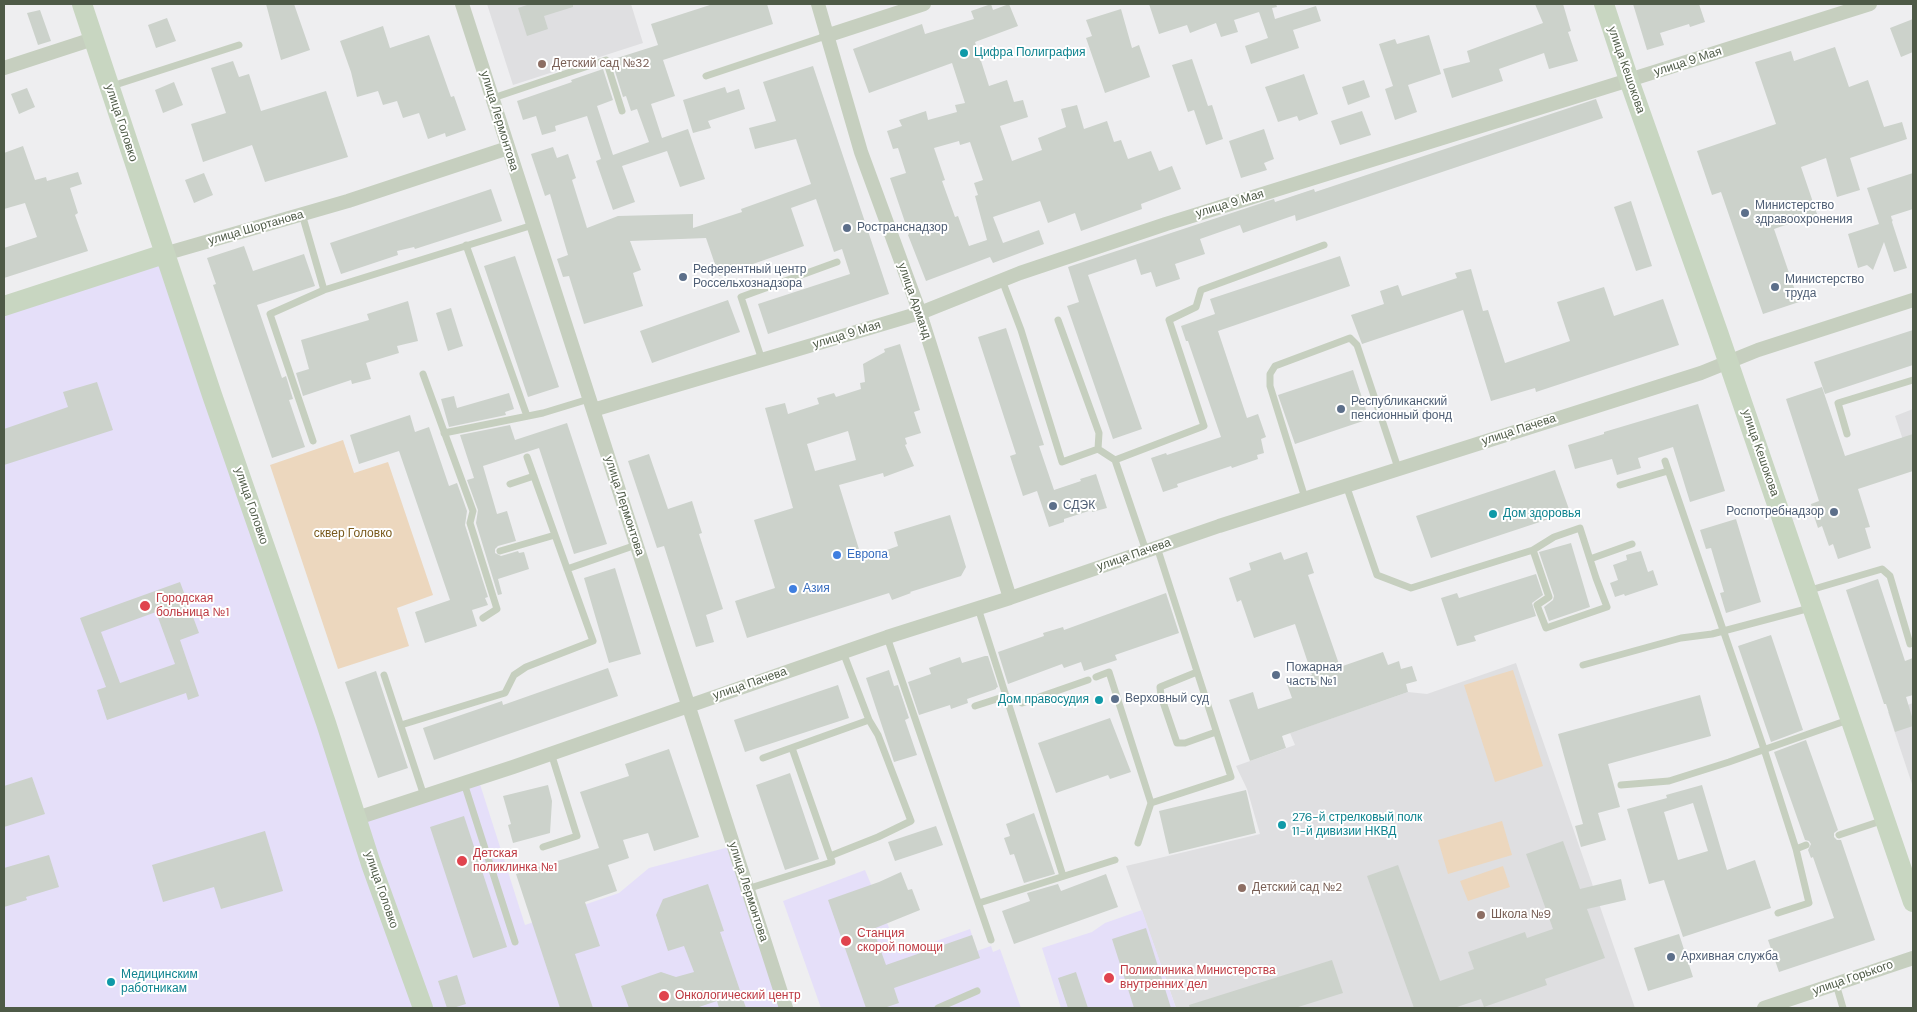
<!DOCTYPE html>
<meta charset="utf-8">
<style>
body{margin:0}
#map{position:relative;width:1917px;height:1012px;overflow:hidden;background:#eeeef0;font-family:"DM Sans",sans-serif}
canvas{display:block}
.frame{position:absolute;inset:0;border:5px solid #4e5a47;pointer-events:none}
</style>
<div id="map">
<canvas width="1917" height="1012"></canvas>
<div class="frame"></div>
</div>
<script>
const ctx = document.querySelector('canvas').getContext('2d');
ctx.lineJoin = 'round';
function fillPath(path, color) { ctx.fillStyle = color; ctx.fill(path, 'evenodd'); }
const poly = rows => new Path2D(rows.map(r => 'M' + r).join(''));
function stroke(path, color, width, dash) { ctx.strokeStyle = color; ctx.lineWidth = width; ctx.lineCap = dash ? 'butt' : 'round'; ctx.setLineDash(dash || []); ctx.stroke(path); }
function drawText(font, color, halo, rows, align = 'center') {
  ctx.font = font + ' "DM Sans",sans-serif'; ctx.lineWidth = 4; ctx.setLineDash([]); ctx.textBaseline = 'middle'; ctx.strokeStyle = halo; ctx.fillStyle = color; for (const [text, x, y, turn = 0] of rows) {
    ctx.save(); ctx.translate(x, y); ctx.rotate((+turn || 0) * Math.PI / 180); ctx.textAlign = isNaN(turn) ? turn : align; if (halo) ctx.strokeText(text, 0, 0); ctx.fillText(text, 0, 0); ctx.restore();
  }
}
const education = poly([
 [487,4,631,4,643,43,513,85],
 [1913,409,1913,470,1895,416],
 [1516,663,1635,1008,1176,1008,1126,866,1260,834,1247,789,1236,766,1295,745,1290,733,1408,692,1427,694],
 [1913,703,1913,787,1888,712]
]);
const medical = poly([
 [164,254,357,818,478,778,525,925,619,893,649,868,733,846,786,1008,4,1008,4,306],
 [865,870,900,954,970,929,977,951,991,946,993,952,1000,949,1021,1008,821,1008,783,901],
 [1142,910,1176,1008,1061,1008,1042,948,1092,932,1105,923]
]);
const green = poly([
 [343,440,354,473,388,462,433,595,397,608,409,646,338,669,270,465],
 [1513,670,1543,766,1495,782,1464,685],
 [1502,821,1512,855,1448,874,1438,840],
 [1503,866,1510,887,1468,901,1460,881]
]);
const building = poly([
 [266,4,294,4,310,50,281,60],
 [530,4,573,4,573,7,544,16,548,29,527,36,518,8],
 [713,4,767,4,773,24,663,60,675,96,651,104,662,138,688,129,705,179,680,187,667,151,622,166,635,202,613,210,596,161,601,159,587,116,555,126,556,131,542,135,536,116,523,120,517,101,572,82,571,80,603,69,613,100,597,106,613,155,649,142,637,109,631,111,626,96,623,97,613,65,615,64,614,59,658,45,651,24],
 [991,4,993,10,1009,4,1018,26,975,42,989,86,1007,80,1014,102,1023,100,1028,117,1000,126,1012,161,1042,150,1038,138,1066,127,1061,109,1077,105,1084,129,1107,121,1114,142,1121,140,1128,159,1151,151,1159,171,1172,166,1181,189,1141,204,1142,209,1081,231,1075,213,1048,223,1040,201,993,217,1003,243,1039,230,1044,244,993,263,990,257,926,281,908,235,909,234,890,178,906,173,898,148,893,149,887,131,902,126,899,120,926,111,928,120,957,112,955,105,965,103,952,63,869,93,853,49,922,24,925,34,974,19,971,11],
 [959,141,960,145,970,142,983,180,974,183,978,195,975,196,987,240,969,246,958,216,955,217,942,181,945,180,934,148],
 [1149,4,1276,4,1277,7,1272,8,1275,19,1316,6,1321,21,1293,30,1299,48,1251,64,1245,46,1268,38,1259,12,1234,20,1238,32,1221,37,1216,23,1190,33,1187,25,1159,34],
 [1535,4,1563,4,1571,31,1568,32,1578,61,1549,69,1544,53,1499,69,1503,81,1452,98,1443,69,1470,62,1467,51,1543,23],
 [1633,4,1699,4,1705,22,1690,27,1689,24,1660,33,1664,45,1647,50],
 [1121,9,1132,48,1139,45,1150,77,1105,93,1086,38,1092,36,1086,20],
 [40,10,51,41,38,45,27,13],
 [167,18,176,41,156,48,148,25],
 [1913,19,1913,52,1901,57,1890,28],
 [383,26,390,48,429,35,451,97,454,96,466,130,446,137,445,133,428,139,419,113,403,118,397,101,383,105,378,91,357,97,351,72,340,41],
 [1429,35,1441,74,1408,85,1417,112,1395,120,1385,89,1393,86,1379,44,1395,39,1397,44],
 [1835,47,1849,87,1868,80,1884,127,1902,122,1907,139,1850,158,1860,190,1837,197,1826,158,1801,167,1817,214,1774,229,1799,302,1763,314,1721,192,1712,195,1697,151,1776,124,1755,62,1791,51,1794,61],
 [1192,59,1208,106,1212,105,1223,139,1206,145,1194,110,1188,112,1172,65],
 [233,61,239,77,249,74,261,111,326,91,348,157,265,182,252,145,203,162,191,124,226,113,211,68],
 [813,66,889,294,768,334,758,304,850,274,842,249,834,252,816,199,791,208,804,246,719,276,706,238,630,241,641,270,633,273,643,306,584,324,569,276,563,277,557,259,568,255,550,194,545,196,531,154,553,147,557,158,568,154,576,178,572,180,587,228,618,216,693,214,693,228,742,212,741,209,811,184,796,139,755,149,749,128,776,121,763,82],
 [1304,74,1318,114,1299,121,1297,116,1278,122,1265,87],
 [1364,80,1370,97,1348,105,1342,87],
 [174,82,183,105,163,113,155,90],
 [725,87,727,93,739,89,745,109,708,121,711,128,693,133,683,100],
 [27,88,35,107,19,114,11,94],
 [1596,99,1603,118,1296,221,1295,215,1243,233,1240,225,1200,239,1205,254,1175,264,1180,279,1156,287,1151,272,1141,275,1136,259,1088,275,1142,429,1113,439,1067,306,1079,302,1068,267,1274,199,1275,202,1314,189,1315,192],
 [1362,111,1371,135,1340,145,1331,121],
 [1264,129,1274,159,1264,163,1267,170,1241,178,1229,141],
 [23,146,35,180,46,177,47,181,78,172,82,184,70,188,78,213,75,215,88,251,4,278,4,248,37,237,25,203,4,209,4,153],
 [204,173,213,195,194,203,185,180],
 [1913,173,1913,209,1891,216,1892,220,1893,219,1892,222,1907,268,1894,272,1884,242,1873,270,1867,265,1858,268,1848,234,1879,224,1867,188],
 [491,189,502,221,415,249,414,247,397,251,398,255,341,274,330,243],
 [1631,201,1652,266,1636,271,1614,207],
 [244,246,253,271,304,254,315,286,257,305,282,378,286,376,293,399,289,400,305,447,272,458,213,285,216,284,207,258],
 [515,256,559,387,528,397,484,266],
 [1340,256,1350,286,1218,331,1247,418,1258,414,1266,437,1261,439,1264,453,1257,455,1258,459,1232,468,1231,466,1177,484,1178,487,1163,492,1151,458,1166,453,1167,455,1221,437,1188,341,1186,341,1181,326,1215,314,1210,299],
 [1471,269,1483,311,1488,310,1505,363,1570,341,1557,302,1604,287,1614,316,1663,299,1679,345,1536,392,1535,388,1491,401,1463,310,1362,344,1351,315,1384,304,1380,291,1398,285,1402,296,1457,278,1455,273],
 [728,300,740,332,652,363,640,331],
 [408,301,418,341,397,346,399,353,366,363,371,379,352,384,351,380,303,396,296,373,309,369,301,340,369,320,367,314],
 [451,308,463,346,448,351,436,313],
 [1006,328,1044,445,1039,446,1054,490,1081,481,1080,479,1096,474,1107,508,1092,512,1092,510,1064,519,1064,522,1049,527,1037,491,1023,496,1010,456,1016,454,978,337],
 [1913,330,1913,365,1825,394,1814,362],
 [900,344,920,410,914,412,921,433,905,438,907,444,905,445,914,466,884,477,883,473,839,485,862,559,898,546,894,532,950,515,966,567,961,576,910,592,911,593,892,600,889,593,747,638,735,601,775,588,754,520,793,508,765,408,785,403,788,414,819,404,817,398,834,393,836,397,861,389,860,383,865,382,863,364,885,352,884,349],
 [848,431,856,460,815,471,807,444],
 [1353,370,1369,419,1295,444,1278,395],
 [97,382,113,430,4,465,4,429,68,407,63,392],
 [1822,387,1845,456,1913,434,1913,471,1858,489,1870,527,1865,528,1871,548,1838,559,1833,544,1829,546,1822,526,1818,528,1814,516,1811,504,1819,501,1786,399],
 [509,393,514,409,505,412,506,415,449,427,441,399,454,396,457,408],
 [1698,404,1725,491,1690,502,1673,447,1638,458,1641,468,1617,475,1612,459,1575,469,1568,445,1604,434,1604,432],
 [410,415,415,432,429,427,449,486,457,483,467,511,465,525,488,597,485,598,488,605,472,610,477,626,425,643,415,612,450,600,399,451,359,464,350,435],
 [567,423,607,544,574,554,539,448,483,466,497,514,507,511,516,541,498,546,495,549,495,553,501,556,518,551,519,553,524,552,529,569,498,579,502,594,498,595,476,523,478,510,467,480,474,478,460,435,510,425,515,440],
 [649,454,668,509,692,501,702,533,699,534,723,609,706,615,714,642,696,647,664,546,657,548,628,461],
 [1555,470,1570,512,1431,558,1416,516],
 [1736,519,1761,602,1726,613,1720,593,1724,592,1711,548,1706,549,1700,530],
 [1571,543,1590,607,1549,621,1544,607,1553,600,1554,596,1539,552],
 [1641,551,1648,572,1653,570,1658,585,1625,596,1624,594,1615,597,1610,583,1618,580,1613,565,1627,560,1626,555],
 [1281,552,1284,560,1307,552,1314,573,1308,575,1340,667,1383,652,1388,665,1399,661,1401,669,1412,666,1417,681,1406,684,1408,692,1282,736,1286,748,1250,761,1229,700,1253,692,1258,709,1292,698,1287,684,1312,675,1295,624,1254,638,1241,600,1237,602,1229,578,1251,570,1249,563],
 [615,568,641,654,609,663,584,578],
 [1536,574,1543,595,1532,603,1536,616,1474,636,1476,641,1457,646,1441,598,1457,593,1459,598],
 [1878,579,1905,661,1913,658,1913,695,1906,697,1913,720,1913,726,1895,732,1886,704,1884,704,1846,590],
 [180,582,199,633,180,640,199,696,188,700,186,693,107,720,97,690,106,687,80,618],
 [156,612,175,664,120,683,101,632],
 [1166,593,1179,633,1115,655,1117,660,1084,671,1081,662,1064,668,1062,664,1008,684,998,652,1044,636,1043,633,1063,627,1064,630],
 [1771,635,1803,730,1771,742,1738,646],
 [985,656,988,656,998,687,996,688,996,689,967,699,968,703,951,709,950,705,919,715,908,682,931,674,929,668,960,657,962,663],
 [608,668,618,696,434,760,423,728,502,701,503,705],
 [889,670,894,686,898,685,909,718,905,720,917,755,894,762,866,678],
 [376,671,408,768,378,778,345,682],
 [838,685,849,718,745,752,734,720],
 [1700,695,1711,736,1608,764,1620,807,1598,813,1606,840,1581,847,1575,826,1583,824,1558,734],
 [1110,718,1131,772,1110,779,1108,775,1056,793,1038,743],
 [1806,740,1838,830,1834,833,1834,837,1837,840,1841,840,1875,940,1779,972,1768,940,1834,918,1813,857,1811,858,1808,850,1811,844,1809,841,1805,840,1774,752],
 [669,749,699,837,654,851,648,833,623,840,629,858,608,865,617,891,585,902,600,946,575,954,593,1008,560,1008,516,874,599,848,580,792,629,776,625,764],
 [790,773,819,859,785,870,756,785],
 [32,777,45,814,4,827,4,786],
 [548,785,552,801,550,833,513,843,508,825,511,824,503,796],
 [1702,785,1727,870,1755,860,1771,908,1683,937,1664,880,1649,884,1627,809,1667,798,1666,795],
 [1693,803,1708,851,1678,860,1664,812],
 [1246,790,1256,833,1169,854,1159,811],
 [1034,813,1055,874,1024,883,1014,854,1010,855,1004,838,1010,836,1006,824],
 [464,816,507,947,473,958,430,827],
 [936,826,943,845,895,861,888,842],
 [265,831,283,891,221,909,214,887,163,902,152,865],
 [1563,841,1580,889,1621,879,1626,900,1587,909,1605,958,1545,979,1547,985,1484,1007,1481,999,1454,1008,1414,1008,1367,876,1398,865,1440,981,1474,969,1468,952,1525,932,1527,938,1553,929,1526,854],
 [49,855,59,887,26,897,27,900,4,907,4,868],
 [901,872,908,890,912,889,920,910,873,929,886,965,972,935,980,958,894,988,899,1003,884,1008,866,1008,828,900,879,882],
 [1106,874,1118,907,1014,944,1002,911,1030,901,1027,893,1058,884,1061,891],
 [708,884,724,931,720,932,746,1008,719,1008,717,1001,696,1008,629,1008,621,986,661,972,676,977,694,972,684,946,668,951,656,915,663,899],
 [1146,928,1171,1008,1134,1008,1112,939],
 [1679,934,1693,977,1648,991,1634,948],
 [1332,960,1343,993,1295,1008,1190,1008,1189,1005],
 [1076,972,1088,1008,1068,1008,1058,978],
 [457,975,466,1004,453,1008,447,1008,438,981]
]);
const lane = poly([
 [706,76,826,36],
 [112,86,239,45],
 [493,98,606,60,622,111],
 [302,214,324,290,533,225],
 [466,245,527,416],
 [1002,280,1021,330,1062,462,1098,449],
 [1058,320,1099,433,1098,449,1115,460,1146,551],
 [762,360,741,297,837,262],
 [423,374,473,511,470,523,497,609,483,618],
 [444,433,543,413,589,399],
 [1847,434,1838,403,1913,380],
 [313,441,270,314,324,290],
 [1115,460,1204,426,1169,320,1196,307,1201,290,1324,245],
 [1665,461,1764,749,1796,849,1809,903,1778,913],
 [510,484,534,476],
 [1346,485,1377,575,1411,588,1533,550,1554,537,1580,528,1596,578,1607,607,1546,628,1537,605,1549,597,1533,550],
 [1620,485,1668,471],
 [1305,498,1270,386,1270,374,1275,366,1350,338,1357,345,1398,468],
 [500,551,555,535],
 [1590,559,1632,544],
 [567,569,636,545],
 [1807,591,1882,569,1890,576,1910,644],
 [887,637,991,940],
 [1583,665,1681,638,1712,634,1810,608],
 [1197,672,1160,687,1161,696,1177,743,1185,743,1216,732],
 [384,675,424,796],
 [1096,677,1109,672,1151,803],
 [1006,696,1063,876],
 [1022,703,1088,680],
 [975,706,1006,696,978,608],
 [401,725,505,693,514,675,526,667,593,641,527,457],
 [763,758,869,720,843,652],
 [464,783,515,942],
 [1621,785,1669,781,1729,762,1848,720],
 [1839,835,1884,820],
 [1138,843,1151,803,1231,777,1157,547],
 [543,847,577,836,551,753],
 [1796,849,1806,845],
 [830,856,878,837,911,821,878,735,869,720],
 [747,889,832,862,792,748],
 [979,903,1115,860],
 [1836,984,1843,1008],
 [938,1008,977,991]
]);
const street = poly([
 [462,4,786,1008],
 [818,4,861,152,920,313,1010,598],
 [826,36,924,4],
 [4,68,93,39],
 [164,254,348,201,508,148],
 [593,410,920,313,1020,273,1166,224,1629,80,1870,4],
 [357,818,513,767,887,637,1010,598,1219,526,1701,373,1758,350,1913,300],
 [1764,1008,1913,958]
]);
const secondary = poly([
 [82,4,212,395,326,723,371,864,423,1008],
 [1604,4,1629,80,1718,332,1913,902],
 [4,306,164,254]
]);
const markers = [
 [964,53,5,"#0f9aa8"],
 [542,64,5,"#8d6e63"],
 [1745,213,5,"#5c6f8a"],
 [847,228,5,"#5c6f8a"],
 [683,277,5,"#5c6f8a"],
 [1775,287,5,"#5c6f8a"],
 [1341,409,5,"#5c6f8a"],
 [1053,506,5,"#5c6f8a"],
 [1834,512,5,"#5c6f8a"],
 [1493,514,5,"#0f9aa8"],
 [837,555,5,"#3f7fe0"],
 [793,589,5,"#3f7fe0"],
 [145,606,6,"#e0444e"],
 [1276,675,5,"#5c6f8a"],
 [1115,699,5,"#5c6f8a"],
 [1099,700,5,"#0f9aa8"],
 [1282,825,5,"#0f9aa8"],
 [462,861,6,"#e0444e"],
 [1242,888,5,"#8d6e63"],
 [1481,915,5,"#8d6e63"],
 [846,941,6,"#e0444e"],
 [1671,957,5,"#5c6f8a"],
 [1109,978,6,"#e0444e"],
 [111,982,5,"#0f9aa8"],
 [664,996,6,"#e0444e"]
];
const cultureNames = [
 ["Цифра Полиграфия",974,53],
 ["Дом здоровья",1503,514],
 ["Дом правосудия",1089,700,"right"],
 ["276-й стрелковый полк",1292,818],
 ["11-й дивизии НКВД",1292,832],
 ["Медицинским",121,975],
 ["работникам",121,989]
];
const streetNames = [
 ["улица 9 Мая",1688,62,-18],
 ["улица Кешокова",1626,70,71],
 ["улица Лермонтова",499,121,73],
 ["улица Головко",121,123,72],
 ["улица 9 Мая",1230,204,-17],
 ["улица Шортанова",256,228,-16],
 ["улица Арманд",914,301,71],
 ["улица 9 Мая",847,335,-17],
 ["улица Пачева",1519,430,-18],
 ["улица Кешокова",1760,453,71],
 ["улица Головко",251,506,71],
 ["улица Лермонтова",624,506,72],
 ["улица Пачева",1134,555,-19],
 ["улица Пачева",750,684,-19],
 ["улица Головко",381,890,71],
 ["улица Лермонтова",748,892,72],
 ["улица Горького",1853,978,-19]
];
const educationNames = [
 ["Детский сад №32",552,64],
 ["Детский сад №2",1252,888],
 ["Школа №9",1491,915]
];
const serviceNames = [
 ["Министерство",1755,206],
 ["здравоохронения",1755,220],
 ["Ространснадзор",857,228],
 ["Референтный центр",693,270],
 ["Россельхознадзора",693,284],
 ["Министерство",1785,280],
 ["труда",1785,294],
 ["Республиканский",1351,402],
 ["пенсионный фонд",1351,416],
 ["СДЭК",1063,506],
 ["Роспотребнадзор",1824,512,"right"],
 ["Пожарная",1286,668],
 ["часть №1",1286,682],
 ["Верховный суд",1125,699],
 ["Архивная служба",1681,957]
];
const parkNames = [
 ["сквер Головко",353,534]
];
const shopNames = [
 ["Европа",847,555],
 ["Азия",803,589]
];
const healthNames = [
 ["Городская",156,599],
 ["больница №1",156,613],
 ["Детская",473,854],
 ["поликлинка №1",473,868],
 ["Станция",857,934],
 ["скорой помощи",857,948],
 ["Поликлиника Министерства",1120,971],
 ["внутренних дел",1120,985],
 ["Онкологический центр",675,996]
];
fillPath(education, '#dfdfe1');
fillPath(medical, '#e5dff9');
fillPath(green, '#ecd7be');
fillPath(building, '#ccd2cb');
stroke(lane, '#c6cfbf', 7);
stroke(street, '#c6cfbf', 14);
stroke(secondary, '#c8d6c1', 20);
for (const [x, y, r, color] of markers) { const dot = new Path2D(); dot.arc(x, y, r, 0, 2 * Math.PI); ctx.fillStyle = color; ctx.fill(dot); stroke(dot, '#fff', 2); }
drawText('12px', '#0d838f', '#fff', cultureNames, 'left');
drawText('12px', '#4e5a47', '#fff', streetNames);
drawText('12px', '#785e54', '#fff', educationNames, 'left');
drawText('12px', '#4e5e75', '#fff', serviceNames, 'left');
drawText('12px', '#78591b', '#fff', parkNames);
drawText('12px', '#366cbe', '#fff', shopNames, 'left');
drawText('12px', '#be3a42', '#fff', healthNames, 'left');
</script>
